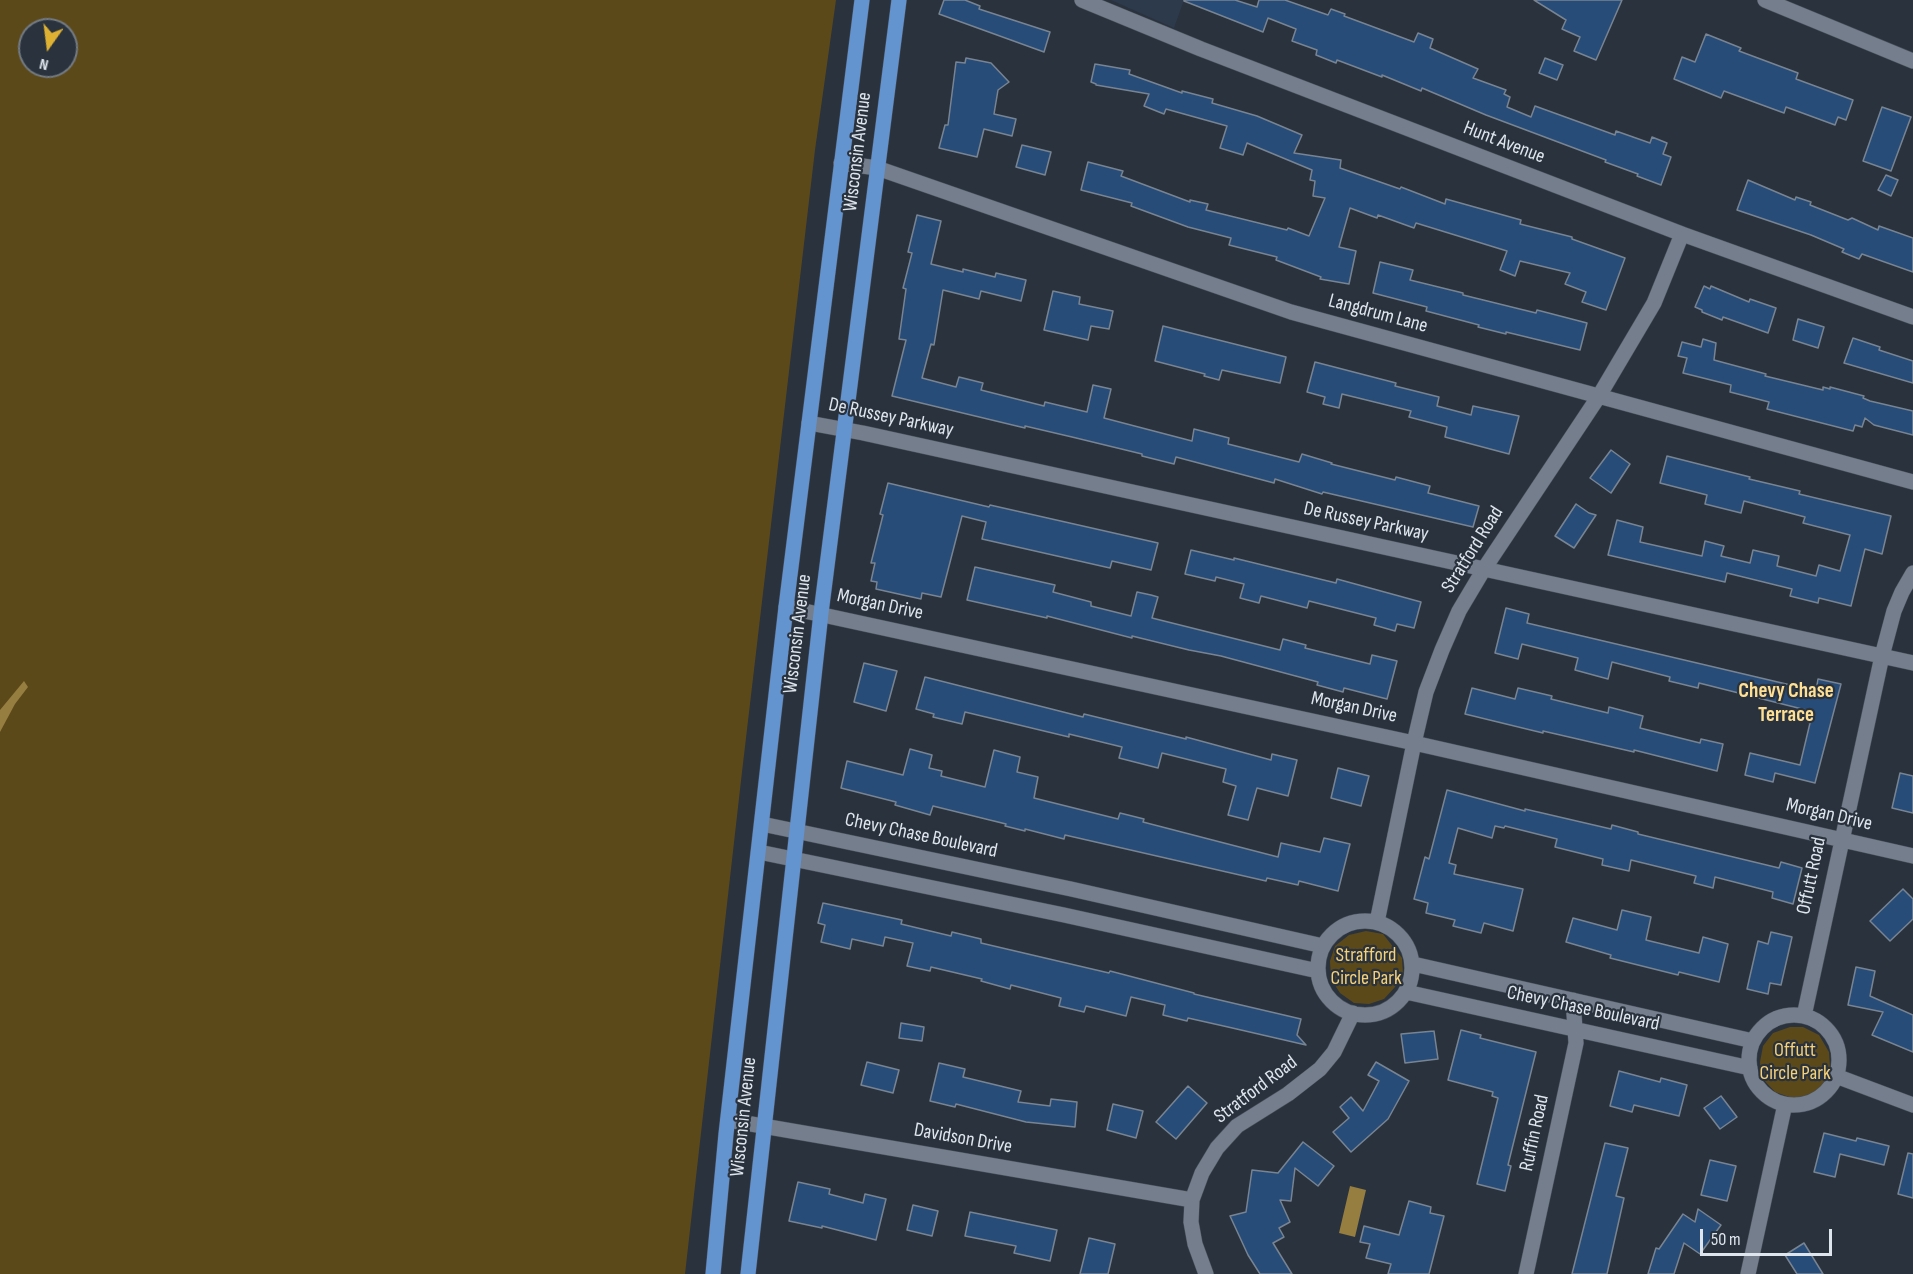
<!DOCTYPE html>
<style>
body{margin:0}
#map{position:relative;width:1913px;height:1274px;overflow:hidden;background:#29323d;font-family:"Sofia Sans Condensed",sans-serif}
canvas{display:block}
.north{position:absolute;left:18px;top:18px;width:60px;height:60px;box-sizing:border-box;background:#29323d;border:2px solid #727a83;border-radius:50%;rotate:194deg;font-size:16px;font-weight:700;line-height:24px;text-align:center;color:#dfe5ed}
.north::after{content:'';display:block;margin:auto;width:21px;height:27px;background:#deb133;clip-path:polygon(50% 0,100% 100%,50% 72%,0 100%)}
.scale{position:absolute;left:1700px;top:1229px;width:132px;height:27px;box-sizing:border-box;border:3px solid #dfe5ed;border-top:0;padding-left:8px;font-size:18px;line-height:21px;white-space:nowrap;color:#dfe5ed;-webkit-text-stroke:4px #29323d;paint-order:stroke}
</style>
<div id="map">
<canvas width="1913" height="1274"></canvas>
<div class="north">N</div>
<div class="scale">50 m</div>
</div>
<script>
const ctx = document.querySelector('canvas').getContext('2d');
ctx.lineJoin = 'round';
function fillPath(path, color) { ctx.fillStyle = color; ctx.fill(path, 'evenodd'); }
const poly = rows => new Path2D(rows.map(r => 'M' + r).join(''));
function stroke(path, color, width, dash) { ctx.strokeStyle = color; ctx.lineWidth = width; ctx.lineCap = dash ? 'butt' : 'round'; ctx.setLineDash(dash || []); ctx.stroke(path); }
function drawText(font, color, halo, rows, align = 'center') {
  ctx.font = font + ' "Sofia Sans Condensed",sans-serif'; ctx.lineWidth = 4.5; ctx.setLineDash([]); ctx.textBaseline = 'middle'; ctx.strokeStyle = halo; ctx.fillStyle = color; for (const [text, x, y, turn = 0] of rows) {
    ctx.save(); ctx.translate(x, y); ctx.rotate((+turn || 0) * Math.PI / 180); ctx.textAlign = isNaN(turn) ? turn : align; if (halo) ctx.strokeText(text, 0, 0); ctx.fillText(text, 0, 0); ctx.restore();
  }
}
const built = poly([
 [1111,0,1184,0,1174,28]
]);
const green = poly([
 [0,0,836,0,815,150,742,772,685,1274,0,1274],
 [30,30,66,30,66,66,30,66],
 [1366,931,1383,934,1402,958,1403,975,1395,987,1384,999,1369,1004,1354,1003,1340,993,1331,979,1330,961,1335,946,1349,935],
 [1790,1027,1803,1027,1819,1035,1829,1052,1830,1067,1826,1080,1819,1091,1807,1098,1795,1099,1775,1092,1761,1077,1760,1062,1763,1046,1773,1033]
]);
const water = poly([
 [24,681,28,687,15,704,0,732,0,710],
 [1350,1186,1366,1190,1355,1237,1339,1233]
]);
const building = poly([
 [944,0,965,0,980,6,979,9,1050,32,1044,52,939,14,944,0],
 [1184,0,1235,0,1257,7,1259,0,1285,0,1328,15,1331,9,1345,14,1344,16,1414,42,1418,33,1433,39,1430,48,1478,69,1473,78,1506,90,1504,94,1510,97,1507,107,1531,117,1535,106,1615,135,1616,131,1650,143,1652,137,1667,143,1663,154,1671,157,1661,185,1637,176,1638,174,1605,162,1606,160,1486,115,1422,88,1421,91,1382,75,1382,77,1337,60,1336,63,1316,55,1317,50,1292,41,1296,29,1268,18,1263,32,1184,1,1184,0],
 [1534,0,1622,0,1596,60,1574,51,1580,37,1562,29,1566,20,1534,0],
 [1706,34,1741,48,1739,51,1798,73,1796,79,1853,100,1846,120,1838,117,1835,125,1786,107,1784,113,1724,91,1721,98,1674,79,1682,57,1695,62,1706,34],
 [966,58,991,63,1009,82,998,90,994,114,1016,119,1012,136,984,129,977,157,939,148,945,125,948,125,956,62,965,63,966,58],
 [1545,58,1563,65,1557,80,1539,73,1545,58],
 [1095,64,1130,70,1129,74,1182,93,1182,91,1213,99,1212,103,1257,116,1302,135,1294,153,1341,160,1340,168,1400,189,1401,187,1445,204,1446,199,1521,220,1520,224,1572,237,1572,239,1625,258,1606,310,1582,302,1586,292,1565,284,1570,273,1520,261,1515,276,1500,270,1507,251,1416,223,1414,228,1378,215,1377,218,1350,208,1339,247,1356,251,1349,284,1320,279,1321,277,1276,260,1277,257,1229,245,1231,238,1188,227,1131,206,1132,203,1081,190,1088,162,1123,171,1121,176,1190,202,1190,200,1208,204,1206,210,1287,230,1288,228,1309,236,1325,198,1313,196,1315,181,1310,180,1312,170,1247,143,1243,155,1220,148,1227,126,1166,109,1164,114,1144,106,1149,94,1096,85,1096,84,1091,82,1095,64],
 [1882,107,1911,117,1891,171,1863,161,1882,107],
 [1022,145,1051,152,1045,175,1016,167,1022,145],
 [1886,175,1898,180,1891,196,1878,190,1886,175],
 [1748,180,1795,200,1796,197,1811,202,1810,205,1848,220,1852,218,1878,230,1879,226,1913,238,1913,272,1862,254,1859,259,1842,252,1844,249,1811,235,1737,210,1748,180],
 [917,215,941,221,931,264,963,272,963,269,995,277,996,273,1026,280,1021,301,981,291,979,299,943,290,934,345,931,344,922,378,956,387,959,377,983,383,981,390,1044,406,1045,402,1087,412,1093,385,1111,389,1104,418,1192,441,1194,429,1229,438,1228,444,1299,462,1302,454,1332,463,1331,464,1395,480,1396,477,1430,486,1428,493,1479,506,1473,527,1323,492,1322,494,1275,479,1274,483,1176,457,1174,464,1142,456,1142,454,1072,437,1025,426,1025,428,892,396,906,340,899,339,906,289,903,288,912,253,908,252,917,215],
 [1380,262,1413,270,1410,280,1463,293,1463,295,1536,313,1537,310,1587,323,1580,350,1506,332,1506,334,1478,327,1479,325,1426,311,1427,307,1373,293,1380,262],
 [1704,286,1710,289,1711,286,1749,302,1750,299,1776,308,1768,333,1723,317,1722,320,1702,312,1702,310,1695,307,1704,286],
 [1053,291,1080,297,1079,304,1113,311,1109,329,1091,326,1088,340,1044,330,1053,291],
 [1798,319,1824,327,1818,348,1793,340,1798,319],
 [1163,326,1286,357,1280,383,1222,370,1219,380,1204,376,1205,374,1155,361,1163,326],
 [1853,338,1880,347,1879,350,1913,361,1913,383,1844,363,1853,338],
 [1703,339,1716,343,1714,360,1766,374,1765,376,1823,390,1823,387,1830,389,1830,387,1864,396,1863,398,1870,401,1913,411,1913,435,1874,425,1865,418,1862,427,1855,425,1853,431,1767,409,1769,402,1730,392,1731,385,1683,373,1687,358,1678,356,1682,342,1701,347,1703,339],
 [1315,362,1396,383,1395,386,1439,397,1437,406,1471,415,1473,406,1519,416,1509,454,1445,437,1447,427,1409,417,1411,411,1342,394,1339,408,1323,404,1325,397,1307,392,1315,362],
 [1611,450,1630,464,1611,493,1590,478,1611,450],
 [1667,456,1750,477,1749,479,1800,491,1799,494,1891,516,1882,554,1865,549,1851,606,1819,598,1818,603,1790,596,1792,589,1727,573,1725,582,1608,555,1617,520,1643,527,1640,542,1702,556,1705,541,1724,546,1721,556,1750,563,1753,550,1779,556,1777,566,1816,576,1819,565,1840,571,1850,535,1803,523,1805,517,1744,501,1741,513,1705,504,1707,495,1660,483,1667,456],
 [888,483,989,507,990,505,1158,543,1151,570,1112,561,1110,568,982,539,986,522,962,516,941,597,922,593,921,599,876,589,877,582,871,581,875,563,871,563,883,515,880,514,888,483],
 [1576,504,1589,513,1596,515,1574,548,1555,536,1576,504],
 [1191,550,1234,560,1234,558,1336,583,1337,579,1421,602,1414,628,1397,624,1395,631,1374,625,1376,618,1309,601,1307,608,1261,596,1259,603,1240,598,1244,584,1216,577,1215,581,1185,574,1191,550],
 [975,567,1055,585,1053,592,1091,602,1091,606,1131,616,1137,592,1151,595,1158,597,1152,618,1280,650,1283,639,1306,645,1305,648,1370,664,1372,655,1397,661,1387,699,1344,688,1343,692,1317,685,1318,682,1221,656,1189,650,1132,636,1132,638,1047,616,1047,618,967,600,975,567],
 [1506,608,1529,614,1527,623,1816,691,1818,679,1841,684,1815,783,1775,773,1773,782,1745,775,1750,753,1800,765,1810,723,1808,722,1810,711,1699,683,1698,688,1669,681,1670,677,1612,662,1608,679,1575,670,1578,658,1522,644,1518,659,1495,653,1506,608],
 [864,663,897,671,886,711,854,702,864,663],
 [925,677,1083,717,1084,714,1186,739,1186,737,1271,760,1272,754,1297,760,1288,796,1257,788,1248,820,1228,815,1236,786,1223,782,1226,769,1162,753,1158,768,1119,758,1122,747,1069,734,1069,737,965,712,962,724,933,717,934,714,916,709,925,677],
 [1472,688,1515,699,1518,688,1552,696,1551,699,1608,713,1609,707,1643,716,1640,728,1700,743,1701,739,1723,744,1717,771,1634,750,1634,752,1543,731,1543,733,1465,714,1472,688],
 [910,749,932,755,929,768,942,771,941,776,985,787,994,750,1020,757,1017,772,1038,777,1034,798,1118,819,1120,813,1144,819,1143,822,1278,857,1281,843,1320,852,1324,838,1350,844,1338,891,1299,881,1298,885,1267,878,1266,881,1065,835,1064,839,1025,829,1025,831,1005,826,1006,824,933,806,930,815,895,805,896,802,841,788,847,761,903,775,910,749],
 [1338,768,1369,776,1361,806,1331,798,1338,768],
 [1900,773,1913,776,1913,813,1892,808,1900,773],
 [1447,790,1525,811,1525,809,1611,829,1612,825,1638,832,1638,834,1779,868,1781,862,1802,868,1793,904,1772,898,1773,892,1715,877,1713,888,1694,883,1696,876,1631,860,1629,871,1602,865,1603,859,1555,847,1557,839,1505,826,1504,828,1495,826,1492,838,1458,828,1449,863,1456,865,1454,874,1523,889,1513,931,1484,923,1481,933,1453,926,1455,920,1426,913,1428,903,1414,899,1425,857,1429,859,1447,790],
 [1903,889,1913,899,1913,919,1890,941,1870,921,1903,889],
 [823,903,902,920,901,924,951,936,952,932,981,939,981,943,1109,973,1110,971,1194,993,1194,994,1301,1019,1297,1035,1306,1045,1228,1027,1188,1018,1187,1021,1163,1015,1165,1005,1131,997,1126,1016,1086,1006,1084,1012,1059,1006,1061,998,1011,985,1010,989,981,981,982,979,931,967,930,971,907,966,913,943,885,937,883,946,852,939,850,949,821,942,825,925,818,923,823,903],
 [1622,910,1651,917,1646,940,1699,953,1703,937,1728,944,1719,982,1679,972,1678,975,1610,958,1611,955,1566,942,1573,918,1617,930,1622,910],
 [1771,932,1792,937,1781,985,1770,983,1768,994,1747,989,1758,941,1768,944,1771,932],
 [1856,967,1875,971,1870,996,1913,1015,1913,1052,1872,1035,1883,1012,1848,1005,1856,967],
 [901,1023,924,1027,922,1041,899,1038,901,1023],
 [1461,1030,1481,1035,1480,1038,1536,1052,1508,1165,1511,1166,1505,1191,1477,1184,1498,1098,1492,1096,1493,1092,1448,1080,1461,1030],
 [1434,1031,1438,1059,1405,1063,1401,1034,1434,1031],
 [867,1062,899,1070,893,1093,861,1085,867,1062],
 [1376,1062,1409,1081,1388,1119,1351,1152,1333,1132,1349,1118,1340,1107,1351,1097,1363,1111,1379,1081,1368,1075,1376,1062],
 [939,1063,965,1069,963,1077,1021,1091,1018,1102,1050,1106,1051,1099,1077,1102,1075,1127,1026,1122,956,1104,955,1107,930,1101,939,1063],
 [1619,1071,1660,1082,1661,1078,1687,1085,1679,1116,1634,1105,1632,1112,1610,1106,1619,1071],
 [1188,1086,1207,1103,1176,1139,1156,1122,1188,1086],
 [1721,1096,1737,1117,1720,1129,1704,1108,1721,1096],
 [1113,1104,1143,1111,1136,1138,1107,1130,1113,1104],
 [1824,1133,1856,1141,1857,1138,1889,1146,1884,1165,1840,1154,1835,1177,1814,1172,1824,1133],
 [1303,1142,1334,1166,1318,1186,1295,1168,1291,1201,1280,1200,1290,1222,1279,1228,1284,1237,1273,1243,1292,1274,1260,1274,1248,1255,1230,1216,1246,1212,1252,1170,1278,1173,1303,1142],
 [1605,1143,1628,1148,1616,1196,1624,1198,1607,1274,1572,1274,1605,1143],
 [1908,1153,1913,1154,1913,1198,1898,1194,1908,1153],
 [1710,1160,1736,1166,1727,1201,1701,1195,1710,1160],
 [798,1182,830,1189,829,1194,863,1203,865,1194,886,1199,876,1240,822,1226,822,1228,789,1221,798,1182],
 [1409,1201,1431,1207,1430,1213,1444,1216,1429,1274,1388,1274,1391,1264,1366,1258,1370,1244,1360,1242,1364,1226,1399,1235,1409,1201],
 [913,1205,938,1211,932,1236,907,1230,913,1205],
 [1698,1209,1721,1225,1700,1254,1684,1243,1674,1274,1648,1274,1656,1248,1659,1249,1683,1214,1695,1222,1698,1209],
 [970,1212,1057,1230,1050,1261,1014,1253,1016,1246,965,1236,970,1212],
 [1089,1238,1115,1244,1108,1274,1080,1274,1089,1238],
 [1804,1243,1823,1274,1797,1274,1785,1255,1804,1243]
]);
const street = poly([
 [1082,0,1201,49,1682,234,1913,317],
 [1765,0,1913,61],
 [841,163,877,168,1291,312,1913,482],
 [809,423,863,433,1913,663],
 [786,607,1414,743,1913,856],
 [762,824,1071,889,1323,946],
 [759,852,1064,915,1318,971],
 '1318 968a47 47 0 1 1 94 0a47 47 0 1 1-94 0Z',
 [1377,922,1414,743,1426,692,1442,650,1459,611,1484,569,1599,396,1641,325,1654,303,1682,234],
 [1413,964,1753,1041],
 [1406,992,1750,1068],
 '1749 1060a45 45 0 1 1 90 0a45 45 0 1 1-90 0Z',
 [1804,1016,1882,656,1894,611,1902,592,1913,573],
 [1836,1076,1913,1105],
 [728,1120,1192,1200],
 [1206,1274,1195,1244,1191,1222,1192,1200,1202,1173,1217,1148,1237,1126,1288,1094,1320,1069,1334,1052,1353,1013],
 [1526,1274,1576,1043,1573,1000],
 [1748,1274,1785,1104]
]);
const primary = poly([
 [713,1274,726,1134,786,607,862,0],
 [748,1274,821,613,899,0]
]);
const streetNames = [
 ["Hunt Avenue",1504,143,21],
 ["Wisconsin Avenue",858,152,-83],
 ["Langdrum Lane",1378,314,15],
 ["De Russey Parkway",891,418,12],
 ["De Russey Parkway",1366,522,12],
 ["Stratford Road",1473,550,-58],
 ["Morgan Drive",880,605,12],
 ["Wisconsin Avenue",798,634,-83],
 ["Morgan Drive",1354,708,12],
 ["Morgan Drive",1829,815,13],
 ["Chevy Chase Boulevard",921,836,12],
 ["Offutt Road",1812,876,-78],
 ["Chevy Chase Boulevard",1583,1009,12],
 ["Stratford Road",1256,1090,-37],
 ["Wisconsin Avenue",744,1117,-84],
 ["Ruffin Road",1535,1133,-78],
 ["Davidson Drive",963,1139,10]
];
const parkNames = [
 ["Strafford",1366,956],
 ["Circle Park",1366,979],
 ["Offutt",1795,1051],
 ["Circle Park",1795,1074]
];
const neighbourhoodNames = [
 ["Chevy Chase",1786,692],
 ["Terrace",1786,716]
];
fillPath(built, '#2d3a4b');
fillPath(green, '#5c491a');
fillPath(water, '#967d40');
fillPath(building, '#274c78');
stroke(building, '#798492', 1.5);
stroke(street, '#474e58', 16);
stroke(primary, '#474e58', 16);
stroke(street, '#747e8c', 15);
stroke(primary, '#6494d0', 15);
drawText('20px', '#dfe5ed', '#29323d', streetNames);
drawText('20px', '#f6d177', '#29323d', parkNames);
drawText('bold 21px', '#fedf93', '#29323d', neighbourhoodNames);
</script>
